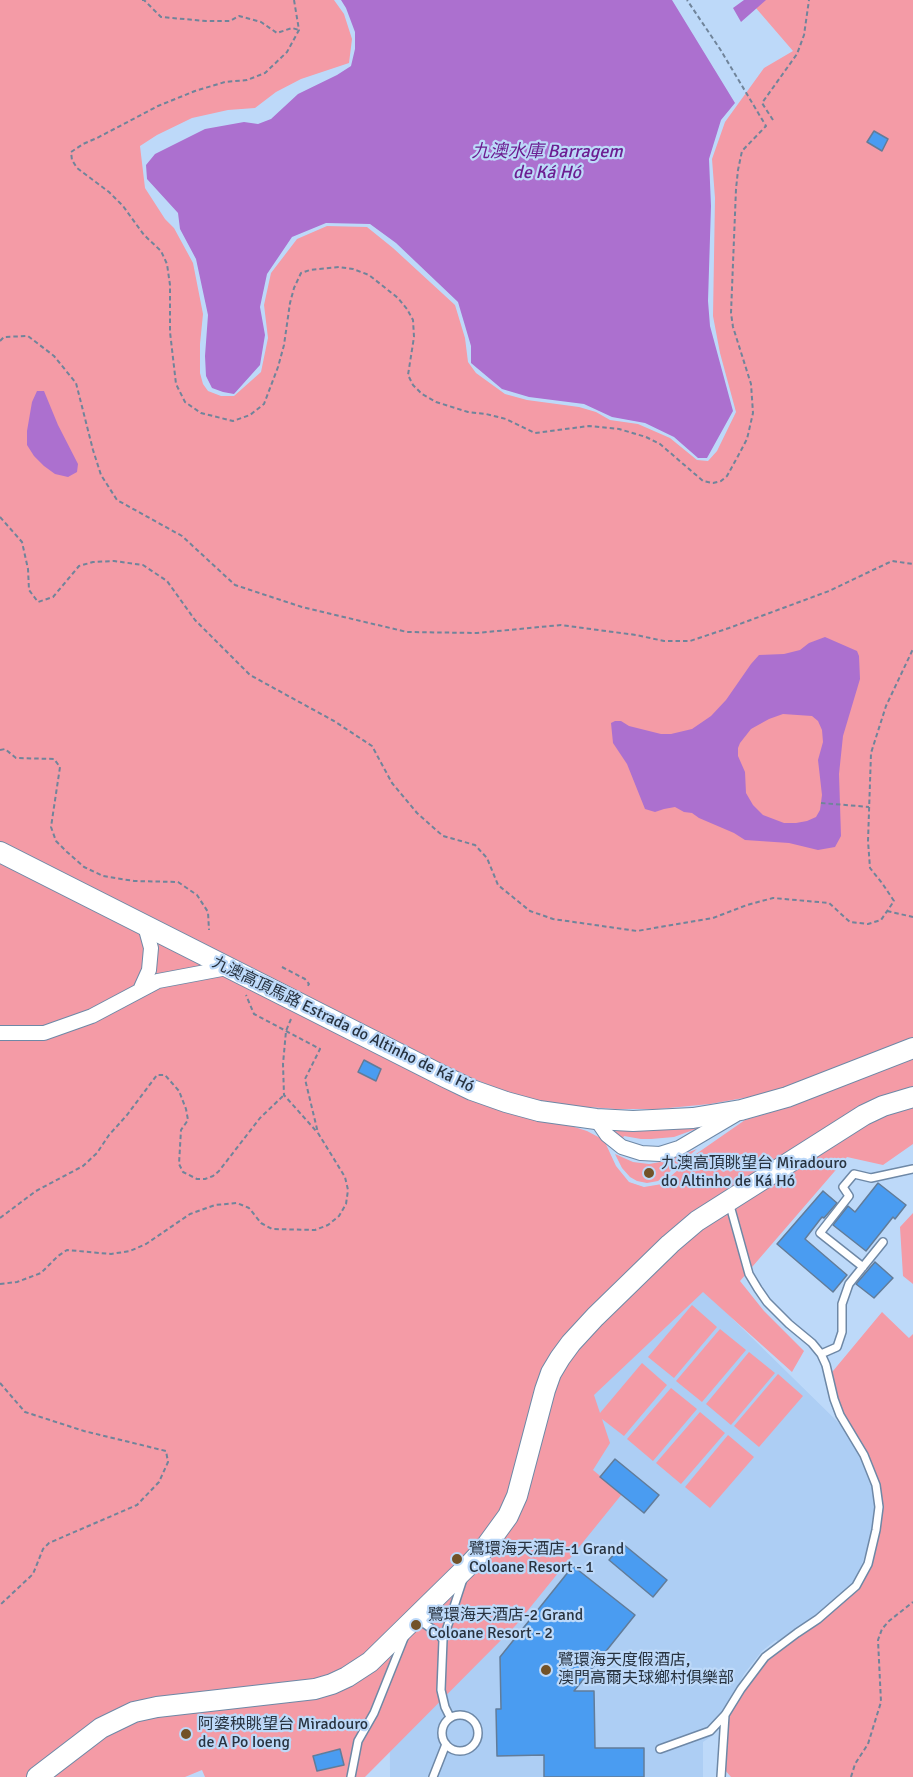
<!DOCTYPE html>
<meta charset="utf-8">
<style>
body{margin:0}
canvas{display:block;background:#bdd9f9}
</style>
<canvas width="913" height="1777"></canvas>
<script>
const ctx = document.querySelector('canvas').getContext('2d');
ctx.lineJoin = 'round';
function fillPath(path, color) { ctx.fillStyle = color; ctx.fill(path, 'evenodd'); }
const poly = rows => new Path2D(rows.map(r => 'M' + r).join(''));
function stroke(path, color, width, dash) { ctx.strokeStyle = color; ctx.lineWidth = width; ctx.lineCap = dash ? 'butt' : 'round'; ctx.setLineDash(dash || []); ctx.stroke(path); }
function drawText(font, color, halo, rows, align = 'center') {
  ctx.font = font + ' Signika,"Noto Sans SC",sans-serif'; ctx.lineWidth = 4.5; ctx.setLineDash([]); ctx.textBaseline = 'middle'; ctx.strokeStyle = halo; ctx.fillStyle = color; for (const [text, x, y, turn = 0] of rows) {
    ctx.save(); ctx.translate(x, y); ctx.rotate((+turn || 0) * Math.PI / 180); ctx.textAlign = isNaN(turn) ? turn : align; if (halo) ctx.strokeText(text, 0, 0); ctx.fillText(text, 0, 0); ctx.restore();
  }
}
const built = poly([
 [689,1276,840,1424,861,1458,871,1479,875,1504,873,1523,868,1547,861,1566,852,1585,780,1644,776,1640,762,1651,744,1674,712,1736,703,1742,703,1777,390,1777,389,1650,538,1453]
]);
const green = poly([
 [0,0,334,0,344,14,352,39,349,63,301,79,276,92,255,108,228,110,192,118,157,135,140,146,145,188,165,219,174,228,193,263,203,314,200,344,200,373,203,384,208,391,221,396,234,396,261,372,268,338,264,305,271,273,297,239,327,226,367,227,393,248,455,305,465,338,468,362,476,373,505,394,527,400,579,407,596,412,610,420,638,424,670,438,697,460,708,461,717,451,736,412,720,353,713,316,715,198,712,159,725,122,764,68,793,51,749,0,913,0,913,1038,771,1093,710,1104,658,1109,616,1109,574,1106,537,1101,509,1093,449,1069,500,1109,568,1125,587,1131,604,1140,616,1166,629,1182,644,1187,662,1184,696,1154,745,1120,769,1113,913,1059,913,1144,883,1165,847,1157,740,1281,764,1311,804,1351,792,1372,703,1292,594,1395,600,1413,642,1363,667,1385,624,1436,602,1419,610,1443,593,1470,622,1494,516,1625,365,1777,205,1777,202,1770,185,1777,0,1777],
 [340,1749,344,1765,317,1771,314,1755],
 [704,1124,700,1132,696,1129,674,1137,651,1139,641,1139,624,1136,622,1140,618,1138,613,1131,661,1129],
 [697,1149,667,1174,658,1181,647,1183,637,1181,630,1177,622,1168,615,1154,633,1162,649,1164,666,1161],
 [913,1213,913,1284,903,1276,900,1227],
 [692,1305,717,1327,674,1378,648,1357],
 [882,1312,909,1338,913,1334,913,1777,731,1777,724,1769,728,1741,725,1715,765,1657,845,1597,868,1564,876,1530,876,1485,845,1426,828,1377],
 [720,1329,746,1350,702,1402,676,1381],
 [749,1352,775,1373,731,1425,706,1404],
 [778,1374,803,1396,759,1447,734,1426],
 [671,1388,697,1409,653,1461,627,1439],
 [700,1412,725,1433,681,1484,656,1463],
 [728,1435,754,1457,710,1508,685,1487]
]);
const water = poly([
 [341,0,672,0,735,103,721,120,709,159,711,206,708,301,710,326,733,411,707,458,698,458,674,437,645,423,612,417,584,404,529,397,502,389,471,363,471,346,458,302,396,243,370,224,326,223,292,237,267,274,260,307,265,335,260,365,234,394,223,392,212,388,206,376,205,356,208,315,196,259,180,229,178,213,147,179,146,165,155,154,205,129,244,122,258,124,271,119,298,94,337,75,351,66,355,49,355,32,346,8],
 [744,0,766,0,741,22,733,8],
 [37,391,44,391,58,425,78,464,77,472,68,477,55,474,44,466,34,456,27,445,27,431,32,402],
 [825,637,857,651,859,656,860,679,843,736,839,774,841,836,835,847,818,850,789,843,745,840,734,833,699,818,692,813,684,812,675,807,664,809,655,812,645,809,627,764,613,743,611,723,615,721,621,721,629,726,661,734,671,734,692,729,711,716,726,700,751,664,759,655,784,654,800,650,809,643],
 [783,714,812,716,818,721,822,730,823,742,818,760,822,795,820,810,816,817,807,821,796,823,784,823,763,815,753,805,746,793,745,772,738,756,738,748,740,743,751,729,769,719]
]);
const building = poly([
 [874,131,888,139,882,151,867,142,874,131],
 [364,1060,381,1069,376,1081,358,1072,364,1060],
 [878,1183,906,1205,895,1219,893,1217,866,1251,833,1225,848,1206,855,1212,878,1183],
 [823,1191,837,1203,824,1218,822,1217,805,1239,847,1275,833,1292,777,1244,823,1191],
 [875,1262,893,1278,874,1298,856,1284,875,1262],
 [615,1459,659,1495,644,1513,600,1477,615,1459],
 [623,1544,667,1580,653,1597,609,1560,623,1544],
 [573,1566,635,1615,574,1691,594,1691,595,1748,644,1748,644,1777,544,1777,544,1755,497,1756,496,1709,501,1709,500,1657,573,1566],
 [340,1749,344,1765,317,1771,313,1756,340,1749]
]);
const path = poly([
 [142,0,144,0,161,17,206,21,230,21,239,16,261,22,277,33,292,28,299,30],
 [294,0,299,30,287,52,265,73,247,80,225,82,195,91,158,106,97,138,83,144,71,152,72,160,77,168,109,192,123,206,144,235,161,251,167,264,170,285,170,332,176,384,185,402,201,413,233,421,250,415,264,404,278,367,284,345,290,303,294,288,301,273,310,270,339,267,353,269,369,275,398,298,407,309,413,320,414,337,408,375,413,385,422,394,436,402,468,412,486,414,506,419,535,433,589,426,619,429,646,437,660,444,703,481,713,483,721,481,727,476,738,456,747,439,753,413,751,384,733,327,731,313,736,189,738,170,742,151,766,126,720,49,687,0],
 [773,120,762,103,797,54,804,35,809,0],
 [0,341,4,337,28,336,54,356,76,383,93,450,101,475,117,500,182,536,235,585,302,607,407,632,477,633,561,625,636,635,664,641,690,641,729,628,829,591,892,561,913,564],
 [0,517,22,542,28,569,29,590,38,602,53,597,79,566,93,562,114,561,143,565,167,581,195,620,250,675,334,721,372,746,392,783,417,813,443,836,475,845,487,858,498,885,530,911,553,919,637,931,713,918,747,905,773,898,829,903,850,922,868,924,881,920,894,901,882,883,870,868,868,841,871,753,886,706,913,649],
 [0,750,5,749,16,758,54,759,60,767,51,827,56,841,67,852,84,867,103,876,134,881,178,882,197,895,208,912,209,930],
 [821,803,869,807],
 [887,911,913,917],
 [282,967,305,979,309,984,307,987],
 [291,1019,286,1031,283,1064,284,1095,317,1132],
 [0,1218,36,1191,83,1166,97,1153,109,1135,127,1115,157,1075,165,1075,179,1091,186,1109,188,1120,181,1130,179,1164,183,1172,197,1179,205,1179,213,1176,219,1171,260,1118,284,1095],
 [0,1284,17,1282,41,1273,58,1256,67,1250,111,1254,130,1251,146,1244,190,1214,215,1205,237,1203,249,1208,261,1223,272,1229,315,1230,328,1225,339,1216,346,1204,348,1190,345,1177,318,1133,305,1079,320,1049,254,1014,246,995],
 [0,1383,25,1412,84,1431,166,1451,168,1462,159,1482,137,1505,49,1543,43,1549,33,1574,0,1605],
 [851,1777,855,1764,868,1744,881,1702,878,1640,882,1629,889,1621,913,1602]
]);
const lane = poly([
 [863,1267,820,1233,849,1196,843,1187,854,1174,871,1178,913,1169],
 [821,1354,837,1347,842,1332,842,1304,849,1284,883,1242],
 [416,1618,438,1633,443,1640,441,1690,445,1707,450,1717],
 [443,1640,463,1579],
 '442 1733a18 18 0 1 1 36 0a18 18 0 1 1-36 0Z',
 [660,1749,710,1731,725,1715,741,1689,765,1657,797,1633,818,1619,856,1586,868,1564,876,1530,879,1507,876,1485,864,1455,840,1415,834,1399,826,1365,821,1354,812,1343,789,1324,767,1302,758,1289,749,1274,729,1202],
 [351,1777,358,1741,374,1713,404,1638],
 [433,1777,446,1744],
 [721,1777,725,1715]
]);
const street = poly([
 [140,990,149,970,151,948,145,926],
 [0,1033,44,1033,92,1016,158,981,227,968],
 [596,1119,607,1135,622,1147,641,1153,660,1154,679,1148,735,1115]
]);
const secondary = poly([
 [0,852,445,1077,472,1090,506,1102,539,1111,596,1119,633,1121,693,1118,741,1110,787,1097,913,1048],
 [37,1777,101,1728,134,1712,157,1707,315,1689,332,1684,347,1677,370,1662,468,1566,484,1549,508,1516,517,1496,545,1390,551,1373,560,1358,571,1343,595,1317,670,1244,697,1221,864,1115,883,1106,913,1097]
]);
const markers = [
 [649,1173,6,"#725228"],
 [457,1559,6,"#725228"],
 [416,1625,6,"#725228"],
 [546,1670,6,"#725228"],
 [186,1734,6,"#725228"]
];
const streetNames = [
 ["九澳高頂馬路 Estrada do Altinho de Ká Hó",343,1025,26]
];
const poiNames = [
 ["九澳高頂眺望台 Miradouro",661,1164],
 ["do Altinho de Ká Hó",661,1182],
 ["鷺環海天酒店-1 Grand",469,1550],
 ["Coloane Resort - 1",469,1568],
 ["鷺環海天酒店-2 Grand",428,1616],
 ["Coloane Resort - 2",428,1634],
 ["鷺環海天度假酒店,",558,1661],
 ["澳門高爾夫球鄉村俱樂部",558,1679],
 ["阿婆秧眺望台 Miradouro",198,1725],
 ["de A Po Ioeng",198,1743]
];
const waterNames = [
 ["九澳水庫 Barragem",547,152],
 ["de Ká Hó",547,173]
];
fillPath(built, '#adcef4');
fillPath(green, '#f49ba6');
fillPath(water, '#ac70cf');
fillPath(building, '#4a9cf1');
stroke(building, '#627c99', 1.5);
stroke(lane, '#6e88a6', 10);
stroke(street, '#6e88a6', 16);
stroke(secondary, '#6e88a6', 22);
stroke(path, '#70849a', 2, [4.5, 3]);
stroke(lane, '#fff', 7);
stroke(street, '#fff', 14);
stroke(secondary, '#fff', 20);
for (const [x, y, r, color] of markers) { const dot = new Path2D(); dot.arc(x, y, r, 0, 2 * Math.PI); ctx.fillStyle = color; ctx.fill(dot); stroke(dot, '#bdd9f9', 2); }
drawText('16px', '#283340', '#bdd9f9', streetNames);
drawText('16px', '#283340', '#bdd9f9', poiNames, 'left');
drawText('italic 18px', '#6c1e91', '#bdd9f9', waterNames);
</script>
